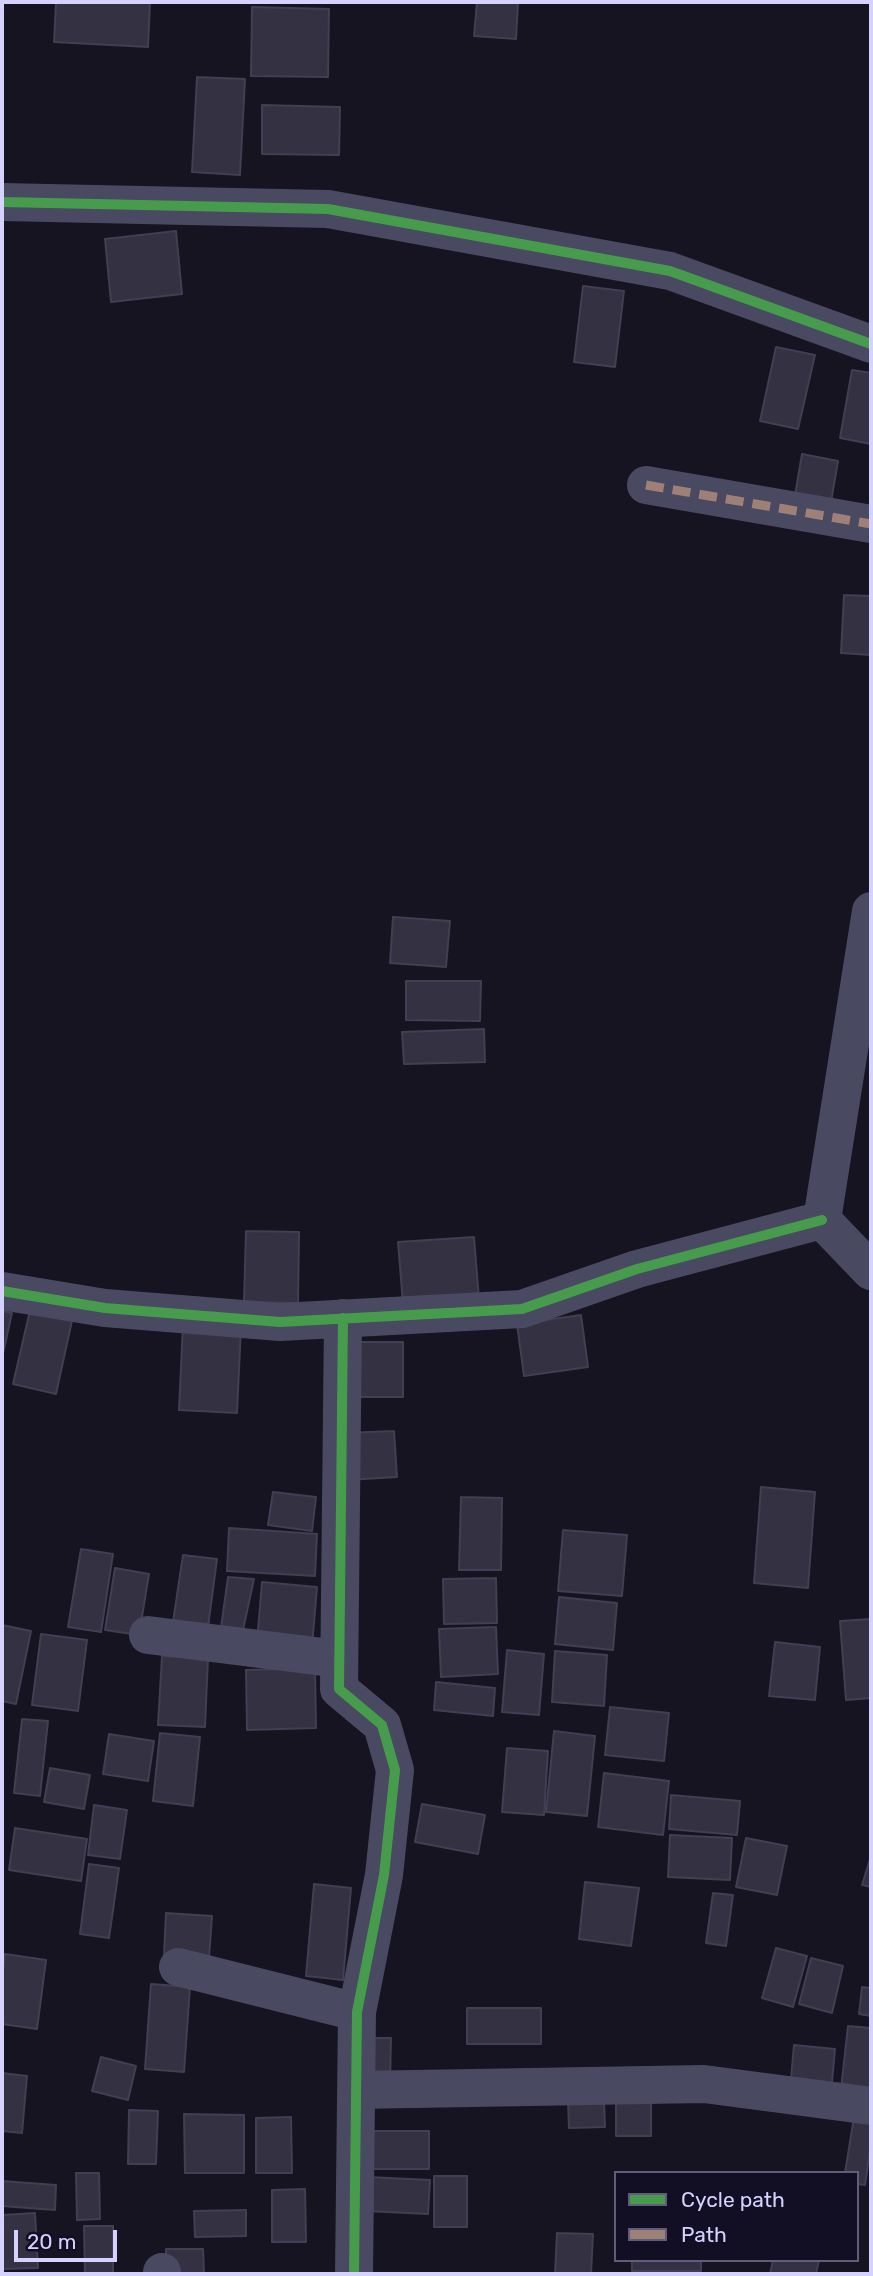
<!DOCTYPE html>
<style>
body{margin:0}
#map{position:relative;width:873px;height:2276px;overflow:hidden;background:#161420;font-family:Rubik,sans-serif}
canvas{display:block}
.frame{position:absolute;inset:0;border:4px solid #d6d2ff;pointer-events:none}
.legend{position:absolute;left:614px;top:2171px;width:245px;height:91px;box-sizing:border-box;background:#120f25;border:2px solid #605d7c;margin:0;padding:9px 12px;list-style:none;font-size:21px;color:#d6d2ff}
.legend li{display:flex;align-items:center;gap:14px;height:35px}
.legend b{width:35px;border:2px solid #605d7c}
.scale{position:absolute;left:14px;top:2230px;width:103px;height:32px;box-sizing:border-box;border:4px solid #d6d2ff;border-top:0;padding-left:9px;font-size:21px;line-height:24px;white-space:nowrap;color:#d6d2ff;-webkit-text-stroke:5px #120f25;paint-order:stroke}
</style>
<div id="map">
<canvas width="873" height="2276"></canvas>
<div class="frame"></div>
<ul class="legend">
<li><b style="height:9px;background:#469c4c"></b>Cycle path</li>
<li><b style="height:9px;background:#9e8076"></b>Path</li>
</ul>
<div class="scale">20 m</div>
</div>
<script>
const ctx = document.querySelector('canvas').getContext('2d');
ctx.lineJoin = 'round';
function fillPath(path, color) { ctx.fillStyle = color; ctx.fill(path, 'evenodd'); }
const poly = rows => new Path2D(rows.map(r => 'M' + r).join(''));
function stroke(path, color, width, dash) { ctx.strokeStyle = color; ctx.lineWidth = width; ctx.lineCap = dash ? 'butt' : 'round'; ctx.setLineDash(dash || []); ctx.stroke(path); }
const building = poly([
 [56,2,150,2,148,47,54,42,56,2],
 [477,2,518,2,516,39,474,36,477,2],
 [252,7,329,9,328,77,251,76,252,7],
 [197,77,245,79,240,175,192,172,197,77],
 [262,105,340,107,339,155,262,154,262,105],
 [176,231,182,294,111,302,105,239,176,231],
 [583,286,624,291,615,367,574,362,583,286],
 [776,347,815,355,798,429,760,421,776,347],
 [852,370,871,373,871,444,840,438,852,370],
 [802,454,838,461,830,508,794,501,802,454],
 [844,595,871,596,871,655,841,653,844,595],
 [393,917,450,921,446,967,390,963,393,917],
 [406,981,481,981,480,1021,406,1020,406,981],
 [484,1029,485,1062,404,1064,402,1032,484,1029],
 [246,1231,299,1232,298,1303,244,1302,246,1231],
 [474,1237,479,1299,403,1304,398,1242,474,1237],
 [31,1306,73,1316,56,1394,13,1384,31,1306],
 [2,1311,12,1313,2,1358,2,1311],
 [581,1315,588,1367,524,1376,517,1324,581,1315],
 [183,1324,241,1327,237,1413,179,1410,183,1324],
 [347,1342,403,1342,403,1397,347,1397,347,1342],
 [394,1431,397,1477,347,1480,344,1433,394,1431],
 [761,1487,815,1492,808,1588,754,1583,761,1487],
 [273,1492,316,1497,312,1531,268,1525,273,1492],
 [461,1497,502,1498,501,1570,459,1570,461,1497],
 [229,1528,317,1534,315,1576,227,1571,229,1528],
 [563,1530,627,1535,622,1596,558,1591,563,1530],
 [81,1549,113,1554,101,1632,68,1627,81,1549],
 [183,1555,217,1559,208,1627,173,1622,183,1555],
 [115,1568,149,1574,139,1635,105,1630,115,1568],
 [228,1577,254,1579,243,1630,221,1628,228,1577],
 [496,1578,497,1623,444,1624,443,1579,496,1578],
 [262,1582,317,1587,312,1647,257,1642,262,1582],
 [559,1597,617,1603,613,1650,555,1644,559,1597],
 [871,1619,871,1698,846,1700,840,1621,871,1619],
 [2,1625,31,1631,16,1704,2,1701,2,1625],
 [496,1627,498,1674,441,1677,439,1629,496,1627],
 [41,1634,87,1640,78,1711,32,1705,41,1634],
 [775,1642,820,1647,815,1700,769,1696,775,1642],
 [507,1650,544,1654,539,1715,502,1712,507,1650],
 [555,1651,607,1655,604,1706,552,1702,555,1651],
 [162,1656,208,1658,205,1727,158,1725,162,1656],
 [315,1668,316,1728,247,1730,246,1670,315,1668],
 [436,1682,495,1688,493,1716,434,1710,436,1682],
 [610,1707,669,1713,664,1761,605,1755,610,1707],
 [22,1719,48,1721,40,1796,14,1793,22,1719],
 [554,1731,595,1736,587,1816,546,1812,554,1731],
 [160,1733,200,1737,193,1806,153,1801,160,1733],
 [109,1734,154,1741,148,1781,103,1774,109,1734],
 [507,1748,548,1751,544,1815,502,1812,507,1748],
 [50,1768,90,1775,84,1809,44,1802,50,1768],
 [604,1773,669,1781,663,1835,598,1827,604,1773],
 [671,1795,740,1801,737,1835,669,1829,671,1795],
 [422,1804,485,1815,478,1854,415,1842,422,1804],
 [94,1805,127,1810,120,1859,88,1855,94,1805],
 [15,1828,87,1839,81,1881,9,1870,15,1828],
 [670,1835,732,1838,730,1880,668,1877,670,1835],
 [746,1838,787,1846,777,1895,736,1887,746,1838],
 [871,1856,871,1887,862,1885,871,1856],
 [89,1864,119,1868,109,1938,80,1934,89,1864],
 [585,1882,639,1888,631,1946,579,1939,585,1882],
 [314,1884,351,1888,343,1980,306,1976,314,1884],
 [713,1893,733,1895,726,1946,706,1943,713,1893],
 [166,1913,212,1916,209,1958,164,1955,166,1913],
 [776,1948,807,1956,793,2007,762,1998,776,1948],
 [5,1954,46,1960,37,2029,2,2024,2,1977,5,1954],
 [811,1958,843,1966,832,2013,799,2004,811,1958],
 [151,1984,190,1987,184,2072,145,2069,151,1984],
 [862,1987,871,1988,871,2016,859,2014,862,1987],
 [467,2008,541,2008,541,2044,467,2044,467,2008],
 [848,2026,871,2028,871,2102,840,2098,848,2026],
 [363,2038,391,2038,390,2083,363,2082,363,2038],
 [794,2045,835,2049,831,2093,790,2090,794,2045],
 [101,2057,136,2066,128,2100,92,2091,101,2057],
 [2,2073,27,2076,22,2133,2,2131,2,2073],
 [616,2098,651,2098,651,2136,616,2136,616,2098],
 [604,2100,605,2127,569,2128,568,2101,604,2100],
 [129,2110,158,2111,156,2164,128,2164,129,2110],
 [184,2114,244,2115,244,2173,185,2173,184,2114],
 [291,2117,292,2173,256,2173,256,2118,291,2117],
 [854,2117,871,2120,871,2143,865,2185,857,2184,857,2173,845,2173,854,2117],
 [371,2131,429,2131,429,2169,372,2169,371,2131],
 [76,2173,99,2173,100,2219,77,2220,76,2173],
 [434,2176,467,2176,467,2227,434,2227,434,2176],
 [368,2177,430,2180,428,2214,366,2211,368,2177],
 [2,2181,56,2185,55,2210,2,2206,2,2181],
 [305,2189,306,2242,272,2242,272,2190,305,2189],
 [246,2210,246,2236,195,2237,194,2211,246,2210],
 [35,2213,38,2268,2,2269,2,2215,35,2213],
 [84,2226,113,2226,113,2273,85,2274,84,2226],
 [557,2233,593,2234,591,2274,555,2274,557,2233],
 [166,2249,203,2249,204,2274,166,2274,166,2249],
 [632,2260,701,2260,701,2271,632,2271,632,2260],
 [773,2260,819,2260,816,2274,770,2274,773,2260]
]);
const minor = poly([
 [2,202,328,209,670,271,871,344],
 [646,485,871,524],
 [871,911,822,1220,871,1271],
 [2,1291,105,1308,280,1322,522,1309,637,1269,822,1220],
 [343,1318,339,1689,382,1725,395,1770,384,1875,357,2012,354,2274],
 [148,1635,339,1659],
 [178,1967,357,2012],
 [356,2090,704,2084,871,2106],
 [162,2272,162,2274]
]);
const quiet = poly([
 [646,485,871,524]
]);
const cycleway = poly([
 [2,202,328,209,670,271,871,344],
 [2,1291,105,1308,280,1322,522,1309,637,1269,822,1220],
 [343,1318,339,1689,382,1725,395,1770,384,1875,357,2012,354,2274]
]);
fillPath(building, '#343242');
stroke(building, '#423e54', 2);
stroke(minor, '#494961', 38);
stroke(quiet, '#9e8076', 9, [18, 9]);
stroke(cycleway, '#469c4c', 10);
</script>
